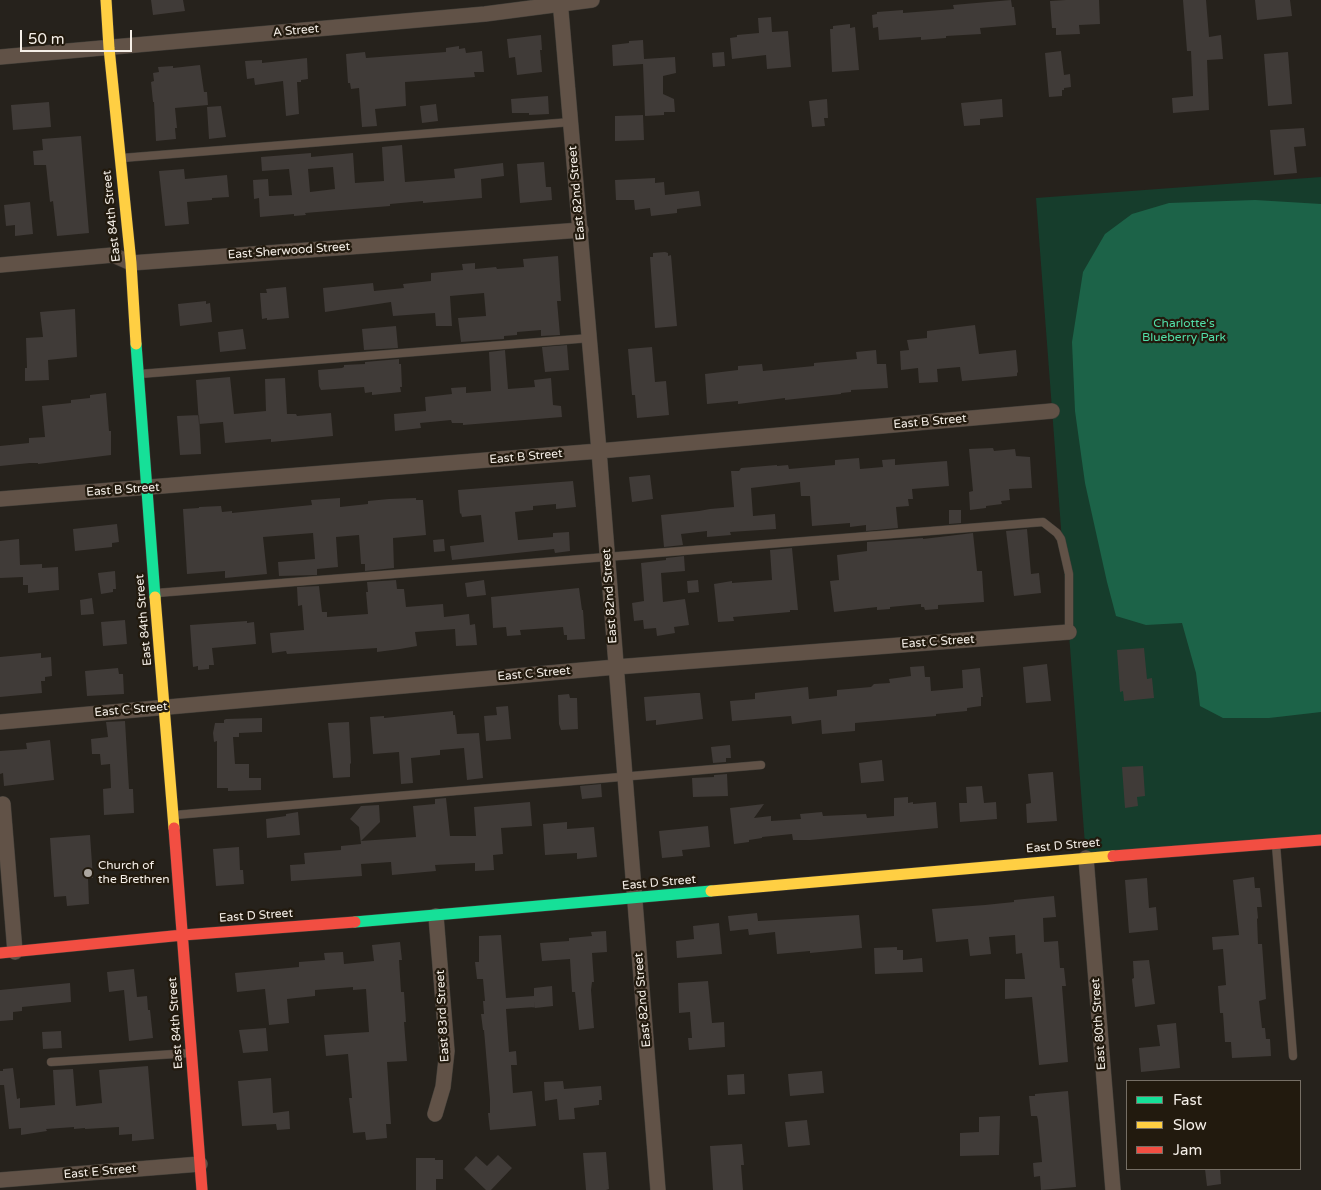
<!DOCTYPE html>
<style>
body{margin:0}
#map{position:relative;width:1321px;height:1190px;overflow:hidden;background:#26221c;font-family:"Varela Round",sans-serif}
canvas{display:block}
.legend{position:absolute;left:1126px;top:1080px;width:175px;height:90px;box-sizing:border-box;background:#221a0e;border:1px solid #766f65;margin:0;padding:6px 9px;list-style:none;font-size:15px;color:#f5efe8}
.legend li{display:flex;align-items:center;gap:10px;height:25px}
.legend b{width:25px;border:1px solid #766f65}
.scale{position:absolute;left:20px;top:30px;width:112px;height:22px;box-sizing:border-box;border:2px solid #f5efe8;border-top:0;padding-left:6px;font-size:15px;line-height:18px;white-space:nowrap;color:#f5efe8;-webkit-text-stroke:4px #221a0e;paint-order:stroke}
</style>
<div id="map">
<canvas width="1321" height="1190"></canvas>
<ul class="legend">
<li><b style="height:6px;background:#16e098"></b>Fast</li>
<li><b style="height:6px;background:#ffcf43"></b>Slow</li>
<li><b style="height:6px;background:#f24e42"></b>Jam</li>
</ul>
<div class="scale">50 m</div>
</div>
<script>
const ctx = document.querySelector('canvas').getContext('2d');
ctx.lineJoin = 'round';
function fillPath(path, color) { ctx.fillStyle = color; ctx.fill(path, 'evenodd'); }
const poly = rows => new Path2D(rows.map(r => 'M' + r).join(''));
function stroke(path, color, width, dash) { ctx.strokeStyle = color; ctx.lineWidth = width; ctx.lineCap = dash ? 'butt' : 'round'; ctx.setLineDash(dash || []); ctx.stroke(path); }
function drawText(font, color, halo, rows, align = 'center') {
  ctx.font = font + ' "Varela Round",sans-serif'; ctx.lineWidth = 4.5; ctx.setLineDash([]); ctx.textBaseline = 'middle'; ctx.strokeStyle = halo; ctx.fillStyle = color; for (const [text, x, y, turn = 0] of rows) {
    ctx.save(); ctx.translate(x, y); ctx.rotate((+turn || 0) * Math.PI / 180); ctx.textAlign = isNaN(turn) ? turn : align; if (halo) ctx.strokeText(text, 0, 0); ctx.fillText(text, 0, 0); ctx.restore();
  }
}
const green = poly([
 [1321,177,1321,840,1086,858,1036,198]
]);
const forest = poly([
 [1255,200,1321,204,1321,712,1269,718,1223,718,1200,706,1196,673,1182,623,1146,625,1116,616,1107,582,1085,483,1075,411,1072,342,1083,272,1105,234,1132,214,1169,203]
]);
const building = poly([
 [151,0,183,0,185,11,153,15],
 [1011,0,1012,7,1014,7,1016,25,980,28,981,34,946,36,946,38,921,40,921,37,879,40,878,27,873,28,872,15,877,14,877,12,903,10,903,13,954,9,953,5],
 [1066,0,1099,0,1100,24,1079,25,1080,34,1056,35,1056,28,1052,28,1050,1],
 [1183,0,1206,0,1209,37,1221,35,1223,59,1207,60,1209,110,1173,113,1172,98,1193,96,1191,51,1187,51],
 [1255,0,1290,0,1292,16,1257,20],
 [771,17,772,32,788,31,791,67,767,69,766,55,732,59,730,38,737,37,737,35,759,33,758,18],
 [850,24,850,28,855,27,859,70,832,72,830,29,833,29,833,26],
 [541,35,542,50,540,50,542,72,517,75,515,57,509,58,507,39],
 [643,40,644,59,675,57,676,73,663,76,663,94,674,99,675,112,664,112,664,115,645,116,643,64,613,66,612,45,629,43,629,41],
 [459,46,459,49,465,48,466,53,482,51,484,72,474,72,475,77,405,82,406,106,375,109,377,126,362,127,359,88,351,89,350,83,348,83,346,54,365,52,366,58,446,52,446,48],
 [1061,51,1064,75,1070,74,1071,87,1064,88,1064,90,1062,90,1062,96,1049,97,1045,53],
 [724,52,725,66,713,67,712,53],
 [1288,52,1292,104,1268,106,1264,54],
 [307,58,308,79,301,80,301,82,297,82,299,114,286,116,283,81,255,85,254,78,247,79,245,61,262,60,262,63],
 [200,65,204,92,207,92,208,105,175,108,177,128,175,128,176,139,156,141,154,102,153,102,151,82,154,81,153,73,159,72,158,67,173,66,173,68],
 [548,96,549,114,529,115,529,113,512,113,511,99],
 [827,99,828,118,824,118,825,126,812,127,809,101],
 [1002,99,1003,117,980,119,980,125,964,126,961,103],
 [49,102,51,127,13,130,11,105],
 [436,104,438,121,422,123,420,106],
 [221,106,226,137,209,139,207,107],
 [643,115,644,140,615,141,615,116],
 [1304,128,1306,146,1294,147,1297,173,1274,175,1270,130],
 [81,136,89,233,57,236,53,201,50,202,46,165,34,165,33,151,43,150,42,139],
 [402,145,405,182,455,178,454,169,503,163,504,176,481,179,482,198,423,203,423,201,390,204,390,206,305,213,306,215,294,216,294,214,260,217,259,198,254,199,253,180,268,179,269,196,292,195,289,169,262,171,261,157,311,153,311,157,353,153,355,183,384,181,382,147],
 [333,167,335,189,310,192,308,169],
 [544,162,546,187,551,187,552,200,520,203,517,164],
 [184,169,185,179,227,175,229,197,212,198,212,200,187,202,189,224,165,226,159,171],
 [655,178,655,183,664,182,665,195,699,191,701,206,677,209,677,213,651,216,650,208,635,210,634,200,616,200,615,180],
 [30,202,33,234,15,236,15,225,6,226,4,205],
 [665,252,668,253,668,256,671,255,677,326,655,328,650,257,653,257,653,253],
 [558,256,561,301,557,301,560,335,541,336,541,330,517,332,517,335,504,336,504,339,461,342,458,318,486,316,484,293,450,296,452,326,436,326,435,313,393,316,391,302,325,312,323,288,373,283,374,291,404,288,403,284,431,281,431,273,463,270,462,264,475,263,475,269,496,267,497,269,524,267,523,259],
 [286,287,289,318,267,320,267,318,262,319,260,293,267,293,266,289],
 [206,301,206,304,210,303,212,322,180,326,178,304],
 [75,309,77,357,48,360,49,380,25,381,25,368,27,368,26,338,43,337,40,312],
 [975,325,979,354,1016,350,1018,372,1017,373,1017,376,962,381,960,367,937,369,938,382,919,383,918,368,901,370,900,351,909,350,907,340,927,338,927,331],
 [396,326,398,348,364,350,362,329],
 [243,329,246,349,220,352,218,332],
 [567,345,569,370,545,372,542,347],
 [652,347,655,382,666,381,669,415,637,418,635,395,632,395,628,349],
 [505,350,508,389,535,387,534,380,551,378,553,405,561,406,562,417,463,425,463,423,452,423,451,420,420,423,421,428,395,431,394,414,426,411,425,397,452,394,451,388,466,387,466,393,491,391,489,352],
 [876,350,877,364,886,364,888,388,851,390,851,392,841,393,841,394,785,400,785,398,738,404,738,401,707,404,705,374,738,370,738,366,762,364,763,371,814,366,814,363,857,359,856,352],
 [399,359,399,364,401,364,402,387,400,387,401,392,372,395,372,392,365,393,364,387,321,390,319,386,318,370,342,368,344,367,344,365,365,364,365,362],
 [230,377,234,414,266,411,265,379,285,378,287,414,296,414,297,416,331,413,333,436,271,442,271,439,225,443,223,422,199,424,196,380],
 [106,393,109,431,111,431,111,455,38,464,38,463,30,463,0,466,0,446,29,443,29,438,45,437,42,406,71,403,71,400,90,398,90,395],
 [199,415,201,454,180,455,177,416],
 [993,448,994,451,1015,449,1016,456,1030,457,1032,488,1009,489,1010,500,1001,501,1002,504,986,506,986,508,970,510,969,492,973,491,969,449],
 [859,458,860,469,883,467,882,460,895,459,895,465,947,461,949,486,912,489,913,499,908,499,909,506,896,507,898,528,866,531,866,525,850,527,850,523,812,526,810,496,801,496,800,482,751,488,753,516,775,514,776,529,730,532,731,535,707,537,707,531,681,534,683,545,664,547,661,515,699,511,710,509,734,507,731,471,739,471,741,468,777,465,777,466,788,465,789,469,835,465,835,460],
 [650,475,653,499,632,502,629,477],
 [573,481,576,507,556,509,556,504,533,506,533,510,515,512,518,540,553,537,553,533,569,532,570,551,555,553,554,549,452,560,450,546,484,542,481,515,462,517,461,513,460,514,458,490],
 [340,498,340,507,368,504,368,501,389,499,416,498,416,500,423,500,426,535,393,538,394,568,365,571,365,564,361,564,359,535,336,537,338,567,317,569,317,575,279,576,278,562,315,559,313,533,263,537,267,574,225,578,225,571,187,574,183,509,199,508,199,507,221,506,222,512,232,511,232,513,312,505,311,500],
 [949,510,961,510,961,523,949,524],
 [117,524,119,542,112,543,112,547,75,551,73,529],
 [1027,529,1031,574,1039,573,1041,593,1014,596,1006,531],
 [973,533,977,571,982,571,984,602,938,605,938,609,925,610,924,607,921,607,921,604,890,607,890,609,877,610,877,607,834,612,830,581,839,580,837,555,867,551,867,542,923,538,923,539],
 [19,539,20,565,42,564,42,568,58,567,59,590,28,593,28,585,23,585,23,577,0,578,0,541],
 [444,539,445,551,434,552,433,540],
 [792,548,798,610,790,610,790,612,733,617,734,621,718,622,714,584,732,581,732,583,772,580,770,550],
 [684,556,685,571,661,573,663,602,685,599,689,625,674,627,675,633,657,636,656,628,644,629,643,620,634,621,632,603,644,601,641,563,666,560,666,558],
 [115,571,116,589,113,589,113,592,101,594,98,573],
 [396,580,397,589,404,589,406,607,443,604,444,617,469,614,470,625,475,624,477,645,456,646,455,629,415,632,417,646,400,649,377,652,377,648,287,654,286,651,272,653,270,633,304,630,302,605,298,606,297,587,319,586,322,612,327,612,327,617,368,614,366,592,368,592,367,582],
 [484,580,486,595,467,597,465,583],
 [698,580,699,592,688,593,687,581],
 [579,588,582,610,583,610,585,639,567,640,567,635,564,635,563,627,520,630,521,635,507,636,506,627,493,628,491,597],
 [92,598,94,614,81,615,80,600],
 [125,620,127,644,103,646,101,622],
 [247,621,247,623,254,622,256,644,212,648,214,665,209,665,209,669,198,670,198,666,193,667,190,625],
 [1144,648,1147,679,1152,678,1154,698,1124,701,1123,691,1120,692,1117,650],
 [41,653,41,658,51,657,52,676,45,677,45,681,41,681,42,693,0,697,0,657],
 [1047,664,1051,701,1026,703,1023,667],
 [924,666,925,677,930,677,931,691,963,688,962,670,980,668,983,697,981,697,981,706,967,708,967,711,936,714,936,716,855,723,855,731,822,734,821,720,792,724,791,716,732,721,730,701,755,699,755,693,808,687,809,699,837,696,837,690,871,687,874,684,890,683,889,679,911,676,910,667],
 [118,668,119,674,123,674,124,694,87,696,85,671],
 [695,693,700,693,703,719,656,725,656,720,646,721,644,697],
 [569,694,570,698,577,698,578,729,561,730,559,724,558,695],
 [508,706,511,739,486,741,484,716,497,715,496,707],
 [453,711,453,715,455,715,457,734,479,733,483,778,467,780,464,748,440,750,440,755,411,758,413,783,401,784,399,752,373,754,370,717,384,716,384,718],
 [262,718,262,732,239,733,239,737,233,737,235,764,249,764,249,778,261,778,261,790,228,791,228,788,217,788,217,741,214,742,213,733,215,723,224,723,224,720,226,719],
 [125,721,129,789,133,789,134,813,104,815,103,789,111,788,110,764,101,765,100,754,92,754,91,739,108,737,106,722],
 [349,722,351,763,350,764,350,777,333,778,328,723],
 [50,740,54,780,4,786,3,773,0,774,0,751,27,749,26,743],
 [730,745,731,758,726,758,726,762,713,763,711,747],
 [882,760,884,781,861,783,859,763],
 [1143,766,1145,796,1137,797,1138,806,1125,808,1122,767],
 [1053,772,1057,821,1027,823,1026,804,1031,803,1028,774],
 [727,774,728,796,693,797,692,778,714,777,714,775],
 [601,784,602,797,582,799,580,786],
 [982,786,984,803,996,802,997,819,960,822,959,803,967,803,966,787],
 [908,797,908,803,913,802,913,804,936,802,938,828,810,840,793,840,792,834,762,837,762,838,749,840,749,842,734,844,730,808,764,804,754,818,771,816,771,821,801,819,800,814,822,812,823,816,866,814,867,818,894,816,894,798],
 [446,798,450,836,476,836,474,807,530,802,532,826,501,828,503,854,493,855,494,870,475,871,475,863,435,865,436,871,392,875,391,862,361,864,362,876,291,881,290,865,305,864,304,853,341,850,341,846,361,844,359,827,350,819,361,806,379,805,380,822,361,841,416,837,413,806,435,804,435,799],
 [298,812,300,835,267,838,266,819,286,816,286,814],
 [567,822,567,829,594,827,597,857,577,859,577,853,545,855,543,824],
 [708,826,710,847,682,850,683,856,662,858,659,831],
 [90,835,93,878,88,878,89,904,67,906,66,896,54,897,50,838],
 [239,847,240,870,243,870,244,884,216,886,213,849],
 [1254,877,1255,888,1260,888,1262,907,1257,907,1258,918,1257,919,1258,944,1262,944,1266,999,1259,1001,1262,1028,1265,1028,1266,1039,1270,1039,1271,1056,1232,1058,1231,1042,1225,1042,1223,1013,1220,1013,1218,986,1226,985,1223,949,1213,950,1212,937,1239,935,1233,880],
 [1147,878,1149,908,1156,907,1158,930,1129,933,1125,880],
 [1054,896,1056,917,1043,918,1044,942,1058,941,1060,968,1064,968,1066,986,1062,986,1068,1062,1039,1065,1032,997,1005,999,1005,979,1025,979,1022,953,1016,954,1015,935,989,937,991,954,970,956,968,939,936,942,932,909,985,905,1014,902,1014,900],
 [757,913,758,921,859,915,862,948,810,953,810,951,777,954,775,932,749,935,748,929,730,931,728,916],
 [719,923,722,954,677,958,676,941,694,939,693,926],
 [606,931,607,952,592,953,594,982,592,982,591,990,594,1028,579,1030,575,992,572,992,570,959,542,961,540,943,569,941,569,938,592,936,591,932],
 [501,935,506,998,534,996,534,988,552,986,553,1006,535,1008,534,1000,535,1007,506,1009,509,1052,516,1051,517,1065,511,1065,513,1093,532,1091,536,1126,490,1130,488,1113,490,1113,490,1100,484,1030,483,1030,481,1014,484,1014,483,1001,485,1001,483,979,477,979,475,962,479,962,479,936],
 [400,942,402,960,399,960,401,992,404,992,406,1022,404,1022,407,1061,387,1062,391,1124,386,1124,387,1138,366,1140,365,1132,353,1133,349,1098,352,1098,348,1054,326,1056,324,1035,369,1032,366,989,353,990,353,987,315,990,315,996,287,999,289,1023,269,1025,265,989,237,992,235,973,299,967,299,962,325,960,324,953,343,952,344,964,374,961,372,945],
 [897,947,897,950,903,950,903,960,922,958,923,972,875,974,874,948],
 [1149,960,1155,1004,1135,1007,1132,979,1134,978,1133,961],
 [134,969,137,997,147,996,148,1010,150,1010,153,1038,129,1041,124,990,109,992,107,972],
 [708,981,712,1023,724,1022,725,1047,689,1050,688,1038,692,1038,690,1012,679,1013,678,983],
 [70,983,71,1002,22,1007,22,1011,13,1012,13,1020,0,1021,0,990],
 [1176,1023,1180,1068,1141,1072,1139,1048,1160,1046,1157,1025],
 [266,1028,268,1051,243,1053,239,1030],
 [61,1031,62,1048,43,1049,42,1032],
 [148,1066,154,1139,132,1141,132,1134,119,1135,119,1127,85,1129,85,1128,74,1129,74,1127,46,1129,47,1131,21,1135,21,1128,9,1129,4,1085,0,1085,0,1071,3,1071,3,1069,13,1068,17,1099,20,1098,20,1108,55,1105,53,1070,73,1069,76,1106,102,1103,99,1070],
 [822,1071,824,1093,790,1096,788,1074],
 [744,1074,745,1094,728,1095,727,1075],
 [271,1078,273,1113,289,1111,290,1129,277,1130,276,1124,242,1126,238,1081],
 [563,1081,564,1089,601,1086,602,1100,599,1100,599,1105,574,1108,575,1119,559,1120,557,1099,545,1101,544,1082],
 [1068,1091,1076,1187,1041,1190,1040,1176,1034,1177,1033,1163,1042,1162,1038,1120,1037,1116,1031,1116,1029,1096,1035,1096,1035,1094],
 [1000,1116,999,1155,960,1156,960,1133,979,1132,979,1117],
 [807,1120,810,1145,788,1147,785,1122],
 [742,1144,744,1165,741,1165,743,1190,713,1190,710,1146],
 [606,1152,609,1189,606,1190,586,1190,583,1153],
 [498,1155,512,1168,491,1190,486,1190,464,1169,476,1156,487,1166],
 [416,1158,435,1158,435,1160,443,1160,443,1179,436,1179,436,1190,416,1190],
 [1205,1169,1220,1169,1221,1184,1207,1186]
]);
const lane = poly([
 [122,158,571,122],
 [140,374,590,338],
 [157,593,1043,522,1057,533,1061,539,1069,574,1069,632],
 [175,815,761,765],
 [1276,845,1293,1056],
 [51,1062,190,1053]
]);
const street = poly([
 [560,0,599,451,658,1190],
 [0,57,485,14,592,0],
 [0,265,113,255,131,263,581,230],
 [0,499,599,451,1052,411],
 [0,722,616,667,1069,632],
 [3,804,15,952],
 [1086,858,1113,1190],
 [435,1114,443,1087,447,1051,436,916],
 [0,1180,200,1164]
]);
const fast = poly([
 [136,344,155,597],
 [355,922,711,891]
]);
const slow = poly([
 [106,0,109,48,131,263,136,344],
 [155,597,174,828],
 [711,891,1113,856]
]);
const jam = poly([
 [174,828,202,1190],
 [1113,856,1321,840],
 [0,953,183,935,355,922]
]);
const markers = [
 [88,873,5,"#ada7a1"]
];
const streetNames = [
 ["A Street",296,31,-5],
 ["East 82nd Street",577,193,-95],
 ["East 84th Street",112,216,-96],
 ["East Sherwood Street",289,251,-4],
 ["East B Street",930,422,-5],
 ["East B Street",526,457,-5],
 ["East B Street",123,490,-4],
 ["East 82nd Street",610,596,-94],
 ["East 84th Street",144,620,-95],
 ["East C Street",938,642,-4],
 ["East C Street",534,674,-5],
 ["East C Street",131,710,-5],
 ["East D Street",1063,846,-5],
 ["East D Street",659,883,-5],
 ["East D Street",256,916,-4],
 ["East 82nd Street",643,1000,-95],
 ["East 83rd Street",443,1016,-93],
 ["East 84th Street",176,1023,-94],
 ["East 80th Street",1099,1024,-94],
 ["East E Street",100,1172,-5]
];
const parkNames = [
 ["Charlotte's",1184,324],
 ["Blueberry Park",1184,338]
];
const poiNames = [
 ["Church of",98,866],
 ["the Brethren",98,880]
];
fillPath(green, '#163d2c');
fillPath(forest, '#1c6348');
fillPath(building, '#403b38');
stroke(lane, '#423f39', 9);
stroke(street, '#423f39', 16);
stroke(fast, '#423f39', 12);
stroke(slow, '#423f39', 12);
stroke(jam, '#423f39', 12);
stroke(lane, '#615247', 8);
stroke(street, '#615247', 15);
stroke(fast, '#16e098', 11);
stroke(slow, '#ffcf43', 11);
stroke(jam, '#f24e42', 11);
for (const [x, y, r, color] of markers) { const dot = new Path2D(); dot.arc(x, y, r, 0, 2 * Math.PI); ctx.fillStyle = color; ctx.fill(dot); stroke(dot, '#221a0e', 2); }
drawText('12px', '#f5efe8', '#221a0e', streetNames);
drawText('12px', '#52dfa9', '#221a0e', parkNames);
drawText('12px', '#f5efe8', '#221a0e', poiNames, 'left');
</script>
